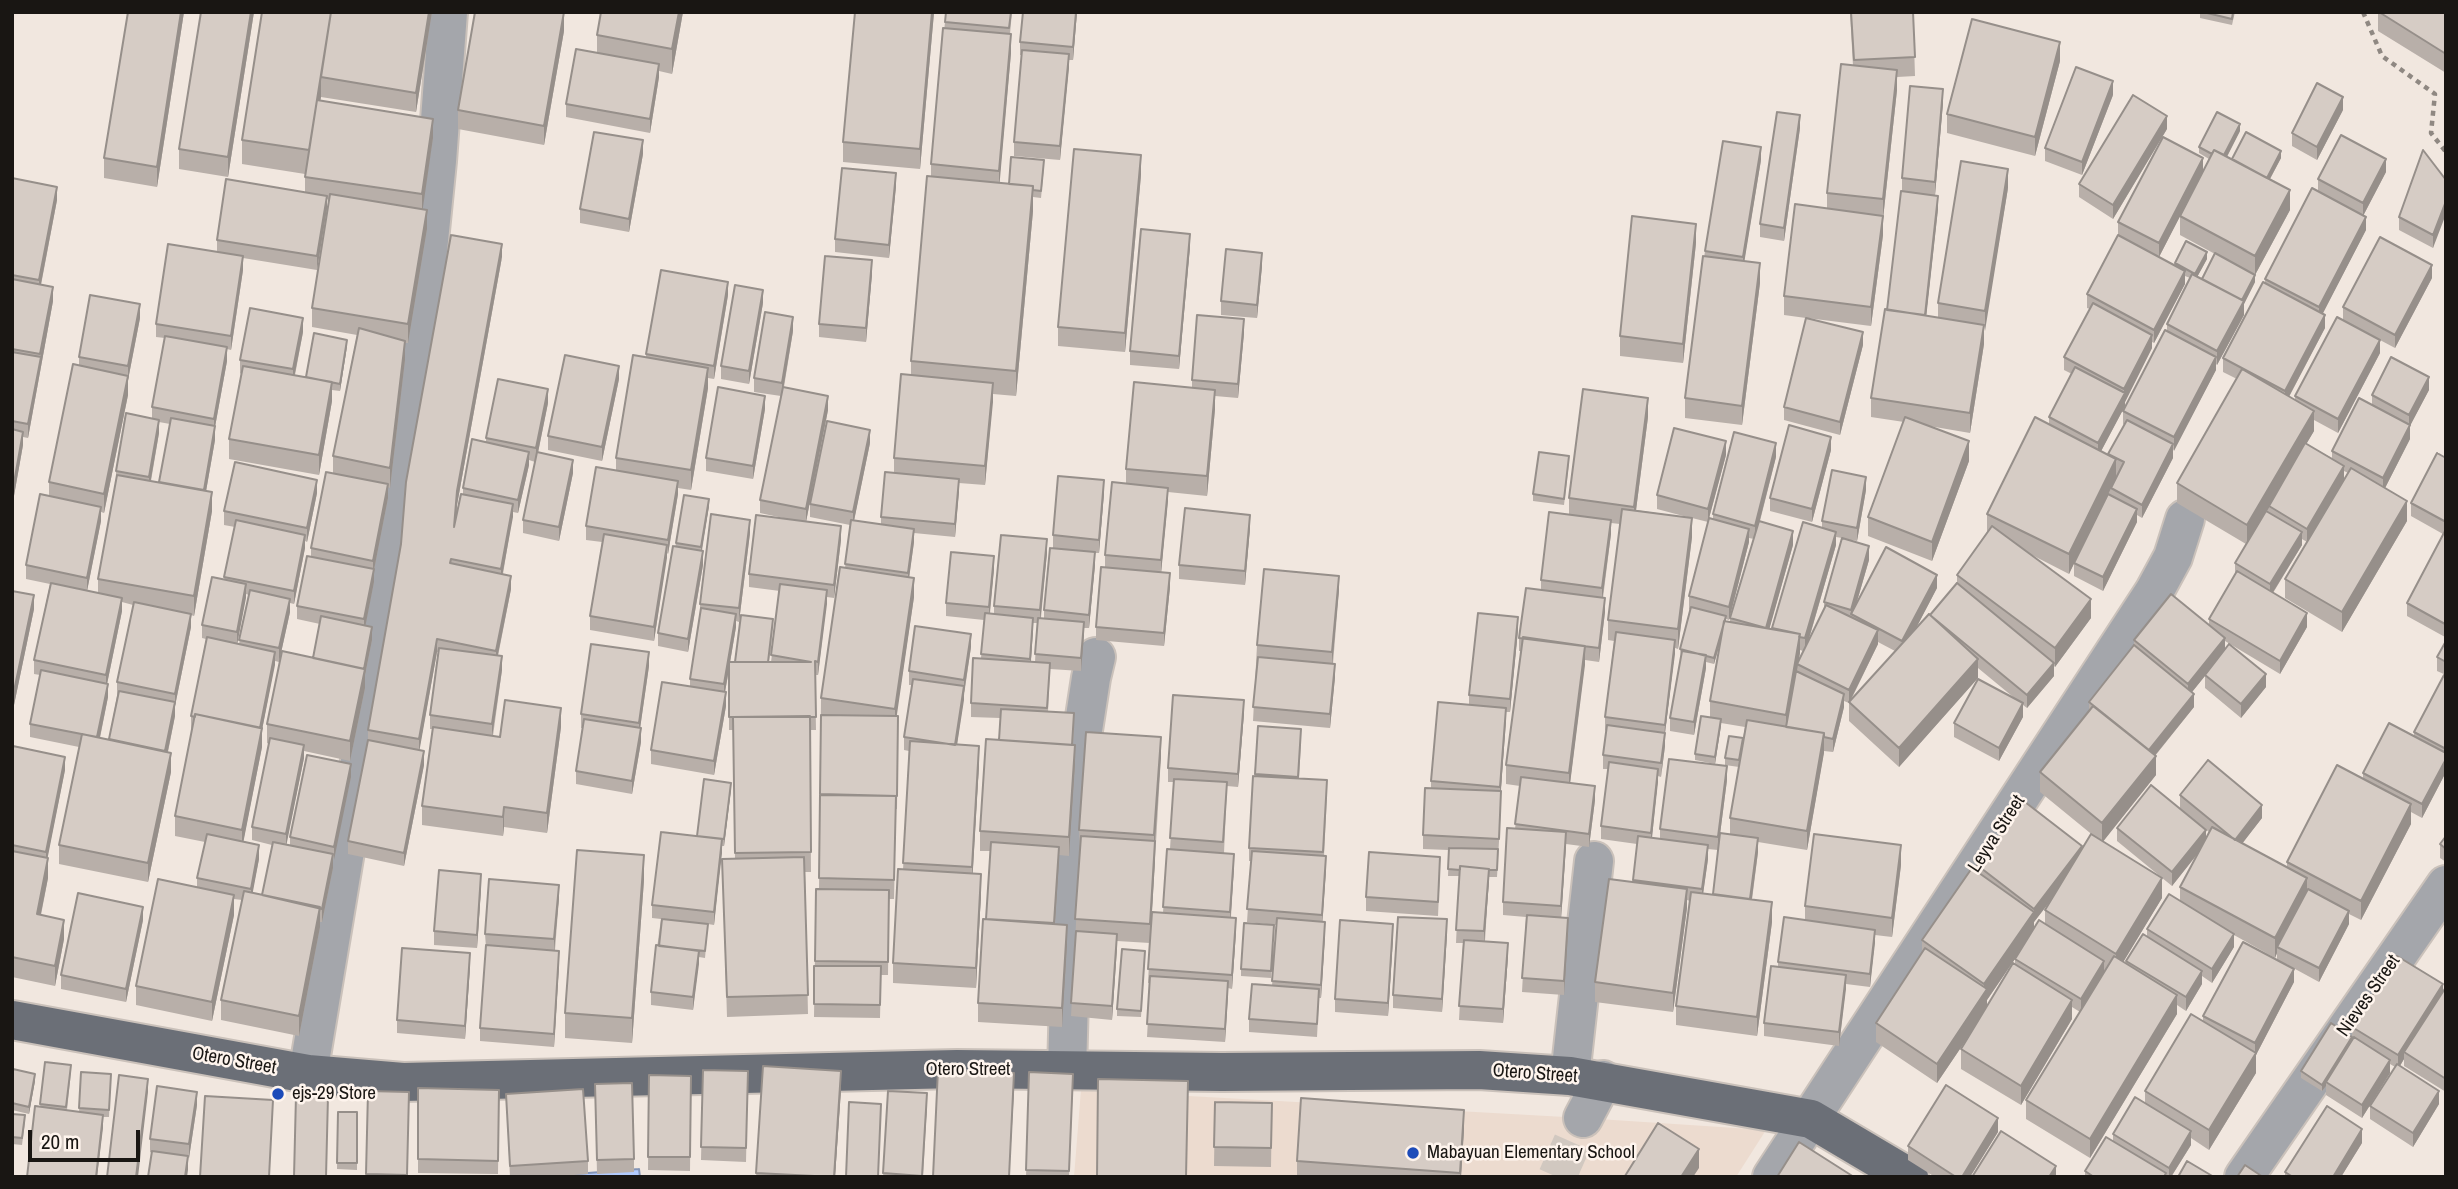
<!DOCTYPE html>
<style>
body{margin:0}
#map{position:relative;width:2458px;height:1189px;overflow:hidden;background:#f1e7df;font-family:"Archivo Narrow",sans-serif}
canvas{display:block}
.frame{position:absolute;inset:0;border:14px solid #191613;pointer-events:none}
.scale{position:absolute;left:28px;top:1130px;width:112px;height:32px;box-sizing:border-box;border:4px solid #191613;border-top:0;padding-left:9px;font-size:21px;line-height:24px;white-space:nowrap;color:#191613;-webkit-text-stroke:5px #fef4ed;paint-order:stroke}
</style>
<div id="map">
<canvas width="2458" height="1189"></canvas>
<div class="frame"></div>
<div class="scale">20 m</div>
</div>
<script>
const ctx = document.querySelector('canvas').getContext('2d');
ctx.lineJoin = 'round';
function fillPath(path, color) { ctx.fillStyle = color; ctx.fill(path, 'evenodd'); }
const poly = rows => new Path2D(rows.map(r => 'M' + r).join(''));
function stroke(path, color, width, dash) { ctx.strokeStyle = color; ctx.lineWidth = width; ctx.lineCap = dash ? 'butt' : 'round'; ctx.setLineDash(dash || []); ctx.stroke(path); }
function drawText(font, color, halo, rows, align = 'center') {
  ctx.font = font + ' "Archivo Narrow",sans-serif'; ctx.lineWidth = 5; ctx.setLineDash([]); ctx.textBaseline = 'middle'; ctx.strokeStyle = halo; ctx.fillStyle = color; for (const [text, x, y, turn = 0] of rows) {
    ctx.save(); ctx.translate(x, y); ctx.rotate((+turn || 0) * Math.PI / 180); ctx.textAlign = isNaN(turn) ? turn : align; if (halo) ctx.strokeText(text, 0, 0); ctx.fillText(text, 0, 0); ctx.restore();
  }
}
const built = poly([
 [1081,1090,1583,1118,1766,1130,1736,1177,1074,1177]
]);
const water = poly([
 [639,1169,640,1177,537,1177,639,1169]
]);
const minorTunnel = poly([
 [1557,1177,1583,1118]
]);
const path = poly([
 [2363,12,2382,56,2435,94,2431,133,2446,152]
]);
const minor = poly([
 [1067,1071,1073,852,1079,756,1091,678,1096,657],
 [308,1074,402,508,437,161,448,12],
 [1570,1076,1594,861],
 [1583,1118,1603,1080],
 [1772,1177,2154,592,2173,557,2185,519],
 [2244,1177,2446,885]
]);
const major = poly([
 [12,1020,308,1074,403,1082,957,1069,1222,1072,1479,1070,1570,1076,1811,1119,1909,1177]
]);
const wall = poly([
 [184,12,157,187,104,178,104,158],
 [254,12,228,177,179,169,179,149],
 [262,12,432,12,416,112,321,97,320,100,433,138,422,209,427,229,408,343,405,343,405,360,390,488,388,487,388,498,374,570,374,582,365,626,372,640,365,675,365,688,350,761,304,751,304,758,286,844,290,845,290,837,351,777,333,860,333,868,322,922,320,922,320,927,299,1036,221,1020,221,1000,242,900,234,899,234,915,212,1021,136,1005,136,986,197,887,197,878,205,842,175,836,175,816,192,730,191,729,191,716,206,639,202,638,202,625,224,580,235,527,224,525,224,511,317,493,307,542,305,541,305,548,294,604,290,603,290,612,279,662,275,661,262,730,262,747,243,842,259,859,252,893,262,895,272,845,252,840,252,827,269,744,267,743,267,724,313,658,320,624,297,619,297,606,311,556,311,548,333,473,333,456,357,335,312,327,312,308,329,200,327,199,327,209,317,270,243,258,243,270,231,350,227,349,227,361,215,427,215,440,206,491,212,511,194,616,191,615,191,627,175,706,175,716,168,752,171,772,148,882,59,864,59,845,79,747,30,737,30,724,40,675,34,674,34,660,50,584,26,579,26,565,49,496,49,482,79,365,79,357,140,318,128,380,128,395,104,513,101,512,101,521,87,591,98,593,98,579,116,479,116,471,152,418,152,407,165,338,156,337,156,324,217,252,217,240,305,192,305,174,242,164,242,140],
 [159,422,170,424,159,482,151,481,159,433],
 [246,594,249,595,239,644,237,644],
 [122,602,133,605,117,682,117,696,109,739,100,738,108,697,107,684,122,611],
 [601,12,683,12,672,74,659,71,659,77,650,133,566,117,566,104,597,53,597,35],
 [934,12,920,169,843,162,843,142],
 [1012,12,1010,34,1011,53,999,183,1009,184,1044,167,1041,198,1033,197,1033,211,1016,396,993,394,985,485,959,483,955,537,914,533,914,542,909,577,914,597,896,716,898,716,897,809,896,809,894,899,889,899,888,975,881,975,880,1018,814,1017,816,889,819,889,821,698,845,568,850,525,810,517,810,504,870,443,854,520,881,524,881,517,894,473,894,458,911,375,911,361,931,176,931,164,945,22],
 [1077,12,1073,60,1069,60,1060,160,1014,156,1014,142,1022,55,1020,55,1020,42],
 [1850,12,1913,12,1915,76,1897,77,1897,90,1883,219,1883,235,1871,326,1807,318,1863,345,1840,435,1784,420,1784,407,1806,318,1784,315,1784,296,1827,208,1827,193,1853,66],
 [2200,12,2235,12,2232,25,2200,18],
 [2378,12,2446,12,2446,73,2378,31],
 [564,31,544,145,458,129,458,110],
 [2060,61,2035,156,1947,133,1947,114],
 [2113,95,2082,175,2045,161,2045,148],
 [1943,103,1935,195,1938,209,1926,316,1938,318,1938,303,2008,188,1984,330,1984,344,1970,433,1929,426,1969,461,1932,561,1868,536,1868,517,1904,422,1871,417,1871,398,1887,310,1902,191,1902,178],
 [2343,110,2317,160,2292,146,2292,133],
 [1800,128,1784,241,1760,237,1760,224],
 [2167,129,2113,219,2079,197,2079,184],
 [2240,131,2227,157,2232,159,2281,158,2270,179,2290,210,2255,275,2255,282,2244,304,2244,315,2217,365,2216,364,2216,370,2173,451,2173,458,2142,518,2137,515,2137,522,2103,591,2074,576,2074,563,2069,574,2030,554,2091,618,2055,667,2054,666,2054,676,2027,708,2023,705,2023,717,1999,761,1954,737,1954,723,2018,701,1978,668,1978,678,1899,767,1849,721,1849,703,1844,701,1844,707,1833,752,1824,751,1807,850,1758,842,1758,852,1752,900,1772,922,1757,1036,1676,1025,1676,1006,1690,901,1687,900,1687,908,1673,1012,1595,1002,1595,982,1633,882,1637,844,1601,839,1601,826,1608,769,1603,769,1603,755,1606,731,1605,730,1605,717,1614,641,1608,640,1608,620,1620,524,1611,523,1611,534,1603,598,1605,612,1599,662,1585,660,1570,783,1595,800,1589,847,1566,844,1561,918,1568,931,1564,995,1522,992,1526,917,1503,915,1503,902,1515,829,1520,786,1506,784,1506,765,1521,651,1519,651,1519,638,1541,590,1541,580,1569,515,1569,498,1648,417,1636,510,1691,518,1657,509,1657,495,1726,455,1708,522,1692,518,1692,537,1678,649,1675,648,1665,733,1665,746,1661,777,1658,776,1652,838,1660,839,1660,829,1727,780,1718,850,1708,849,1708,859,1703,893,1713,895,1730,835,1730,818,1739,767,1725,765,1725,758,1743,738,1745,727,1721,723,1715,764,1695,760,1695,754,1710,717,1710,701,1720,643,1714,664,1706,662,1706,668,1694,735,1670,731,1670,718,1681,656,1680,649,1690,610,1689,609,1689,596,1713,519,1713,514,1776,457,1760,521,1793,545,1769,629,1772,629,1822,528,1822,521,1866,490,1857,541,1844,539,1869,560,1856,605,1937,588,1916,628,1930,615,1957,583,1957,575,1987,532,1987,514,2049,424,2049,417,2072,374,2064,370,2064,357,2090,309,2087,308,2087,294,2118,235,2118,222,2203,172,2209,159,2199,153,2199,147],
 [2180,216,2180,235,2215,254,2202,279,2197,277,2207,259,2175,263,2175,265,2159,257],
 [2185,276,2190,278,2167,324,2167,331,2123,411,2123,424,2124,425,2108,455,2101,451,2125,406,2125,402,2152,348,2152,342,2154,343,2185,284],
 [1836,537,1842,538,1824,602,1824,609,1809,639,1836,545],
 [1749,538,1754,539,1730,618,1730,622,1726,621,1726,619,1729,620,1749,542],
 [1878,642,1895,651,1851,700,1878,644],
 [1800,650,1803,651,1798,662,1800,653],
 [643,154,629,232,580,223,580,209],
 [1761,160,1744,261,1760,283,1742,425,1685,418,1685,398,1705,251],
 [2386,172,2363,216,2366,230,2322,314,2325,328,2289,397,2295,400,2295,396,2343,320,2343,307,2432,278,2395,348,2380,340,2380,353,2338,433,2314,420,2314,431,2306,444,2332,458,2332,451,2372,405,2372,395,2429,390,2410,425,2410,439,2385,488,2407,521,2342,632,2285,598,2285,579,2307,542,2302,539,2302,545,2273,593,2307,627,2280,674,2225,641,2225,650,2266,687,2241,718,2205,688,2205,676,2192,692,2194,707,2155,756,2156,775,2102,842,2162,898,2123,962,2126,964,2126,961,2147,937,2147,929,2180,900,2180,887,2199,852,2172,886,2117,841,2117,828,2206,839,2209,832,2180,809,2180,795,2262,818,2242,843,2287,868,2287,862,2363,779,2363,773,2414,736,2414,732,2446,676,2446,772,2422,818,2411,812,2411,824,2361,920,2349,914,2349,924,2319,982,2286,964,2294,982,2256,1055,2256,1073,2209,1150,2191,1138,2191,1145,2171,1177,2085,1177,2085,1171,2113,1141,2113,1134,2145,1103,2145,1091,2203,1021,2203,1016,2277,960,2277,953,2275,958,2234,935,2234,947,2212,983,2202,976,2202,984,2186,1011,2177,1005,2177,1014,2090,1158,2026,1119,2026,1100,2080,1012,2072,1007,2072,1019,2021,1105,1961,1069,1961,1049,1968,1037,1937,1083,1876,1042,1876,1023,1922,952,1922,940,1977,872,1977,865,2082,848,2095,837,2040,792,2040,772,2089,711,2089,702,2134,645,2134,640,2209,625,2209,619,2235,574,2235,563,2246,544,2177,503,2177,483,2237,379,2223,372,2223,358,2265,284,2265,279,2318,191,2318,179],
 [2344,471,2348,473,2344,479],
 [2048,904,2045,910,2045,924,2034,927,2034,922],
 [2015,959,2015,965,1987,1006,1987,1000],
 [1141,175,1125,352,1058,346,1058,327],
 [12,178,57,200,41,285,53,301,28,438,23,437,23,445,12,507],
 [2446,180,2433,248,2399,230,2399,217],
 [896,186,889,258,835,252,835,239],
 [1696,243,1683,363,1620,356,1620,336],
 [1190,247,1179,369,1130,365,1130,351],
 [502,257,457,505,456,518,463,494,463,488,486,442,486,438,548,403,538,453,573,473,559,541,523,533,523,520,535,462,529,460,529,465,518,513,513,512,503,574,511,589,498,656,502,670,493,736,500,737,561,727,547,833,504,827,503,836,422,825,422,806,433,729,430,729,430,715,439,652,437,652,419,750,424,765,404,866,348,854,348,841,368,743,368,730],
 [1262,266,1257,318,1221,315,1221,301],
 [872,274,866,342,819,337,819,324],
 [728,295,714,379,708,378,708,388,691,490,678,488,678,494,668,554,667,553,654,641,590,630,590,616,602,542,586,540,586,526,616,471,616,458,646,358,646,354],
 [763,303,749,384,721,379,721,366],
 [793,331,784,387,828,410,806,522,841,540,834,598,827,597,818,675,815,675,816,730,810,730,811,872,805,872,808,1014,727,1017,722,859,735,858,733,730,729,730,729,670,725,692,726,706,714,775,651,764,651,750,690,686,690,679,700,614,700,604,750,533,739,622,736,621,736,627,730,662,735,662,773,626,769,662,771,662,780,591,749,587,749,574,797,521,760,513,760,500,781,396,754,392,754,378],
 [303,332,295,375,306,377,347,346,340,391,332,390,332,401,319,475,229,459,229,439,241,374,240,373,240,360],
 [1244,333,1238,398,1215,396,1215,409,1207,496,1168,492,1161,573,1170,587,1164,646,1096,640,1096,627,1105,567,1105,555,1126,484,1126,469,1192,387,1192,380],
 [619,379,602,461,548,450,548,436],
 [765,409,753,479,706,471,706,458],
 [1831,450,1812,522,1770,511,1770,498],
 [2446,458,2446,635,2445,637,2407,616,2407,603,2443,534,2411,516,2411,503],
 [1569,463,1564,505,1533,501,1533,494],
 [1104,493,1099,553,1095,553,1095,565,1089,628,1084,628,1081,671,1050,669,1048,712,1074,727,1073,745,1075,764,1069,856,1059,855,1055,924,1067,944,1062,1027,978,1022,978,1003,986,919,990,851,980,851,980,831,999,740,1000,718,971,717,971,703,981,658,984,620,946,616,946,603,994,569,990,614,994,614,994,606,1047,553,1041,618,1044,618,1044,610,1053,548,1053,535],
 [1033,623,1037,623,1035,662,1031,662],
 [709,506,702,551,703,565,688,652,658,646,658,633,676,543],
 [1250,528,1245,585,1179,579,1179,565],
 [1339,590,1333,664,1335,677,1330,728,1253,721,1257,645],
 [12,591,34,609,14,705,12,704],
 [1518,630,1510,712,1506,712,1501,791,1501,805,1497,877,1489,877,1485,941,1508,956,1503,1023,1459,1020,1463,943,1456,943,1459,876,1448,876,1449,850,1423,849,1423,835,1431,788,1431,781,1469,705,1469,695],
 [2446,641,2446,675,2437,671,2437,657],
 [971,647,957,744,979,765,972,874,981,894,976,988,893,983,893,963,903,870,909,751,904,750,904,737,912,685,909,685,909,671],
 [649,666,640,728,641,742,632,794,576,784,576,771,583,728,581,728,581,714],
 [1244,713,1238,787,1227,786,1224,853,1234,867,1231,917,1236,931,1232,989,1228,988,1225,1042,1147,1037,1150,983,1148,983,1150,943,1117,941,1112,1020,1071,1016,1080,849,1079,830,1161,756,1152,912,1163,913,1167,849,1170,849,1174,782,1168,782,1168,768],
 [1258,726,1301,742,1299,779,1327,794,1324,856,1326,869,1322,921,1325,935,1321,998,1319,998,1317,1037,1249,1032,1249,1019,1272,986,1276,925,1247,922,1251,861,1249,861,1249,848],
 [12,750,65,770,47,858,48,878,41,915,64,939,55,986,12,977],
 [731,789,724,846,722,846,714,925,708,924,705,958,699,957,693,1010,651,1005,651,992,661,919,652,918,652,905,697,836],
 [2446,836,2446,862,2440,858,2440,844],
 [1901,865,1892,937,1875,935,1870,987,1846,984,1839,1046,1764,1036,1764,1023,1778,967,1778,962,1805,920,1805,906],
 [1440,871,1438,916,1366,911,1366,897],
 [644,880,632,1043,565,1038,565,1013],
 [481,888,477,948,434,945,434,931],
 [559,898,555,950,559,964,554,1047,480,1041,480,1028,486,947,485,934],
 [143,920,126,1002,61,989,61,975],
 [1274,925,1271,978,1241,976,1241,969],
 [1447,933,1442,1012,1393,1008,1393,995],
 [1393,937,1388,1016,1335,1012,1335,999],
 [1145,957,1141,1017,1117,1016,1117,1009],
 [470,966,465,1039,397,1033,397,1020],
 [2446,987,2446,1092,2404,1066,2404,1059,2400,1066,2439,1104,2413,1147,2370,1119,2370,1106,2395,1067,2390,1064,2390,1073,2362,1118,2326,1095,2326,1086,2322,1091,2301,1078,2301,1071,2352,1039,2352,1027,2443,991],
 [45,1062,71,1072,67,1110,79,1112,81,1072,111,1074,109,1117,103,1117,103,1128,40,1107],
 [763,1066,841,1090,835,1177,756,1177],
 [703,1070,748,1071,746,1162,701,1160],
 [12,1072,35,1081,29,1114,12,1110],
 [1029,1072,1073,1088,1069,1177,1026,1177],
 [649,1075,691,1076,690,1171,648,1170],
 [595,1084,634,1159,634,1172,597,1174],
 [418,1088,499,1090,498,1174,418,1173],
 [368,1091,409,1092,407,1177,366,1177],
 [888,1091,927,1106,923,1177,883,1177],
 [506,1094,588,1161,588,1174,547,1177,510,1177],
 [1215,1102,1272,1103,1271,1167,1214,1166],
 [197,1105,189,1158,188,1157,188,1170,150,1152,150,1139],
 [338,1112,357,1112,357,1170,337,1169],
 [12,1114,25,1122,22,1145,12,1144],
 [1464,1129,1461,1177,1297,1177,1297,1161],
 [1998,1132,1970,1177,1935,1177,1908,1160,1908,1146],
 [2362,1143,2341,1177,2285,1177,2285,1172]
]);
const shadedWall = poly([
 [181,12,184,12,157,187,157,167],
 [251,12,254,12,228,177,228,157],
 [331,12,321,77,321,97,309,175,309,150],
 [429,12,432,12,416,112,416,93],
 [564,12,564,31,544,145,544,126],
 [679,12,683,12,672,74,672,49],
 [932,12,934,13,920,169,920,149],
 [1076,12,1077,12,1073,60,1073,47],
 [1011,34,1011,53,999,190,999,171],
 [2060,42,2060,61,2035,156,2035,137],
 [1069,54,1069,68,1060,160,1060,146],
 [659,64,659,77,650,133,650,119],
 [1897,70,1897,90,1883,219,1883,199],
 [2113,81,2113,95,2082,175,2082,162],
 [1943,89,1943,103,1935,195,1935,182],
 [2343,97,2343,110,2317,160,2317,147],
 [1800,115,1800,128,1784,241,1784,228],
 [2167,116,2167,129,2113,219,2113,205],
 [433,119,433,138,422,214,422,194],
 [2240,124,2240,131,2222,166,2222,159],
 [643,140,643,154,629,232,629,219],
 [1761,147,1761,160,1743,270,1743,257],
 [2281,151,2281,158,2264,190,2264,183],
 [1141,155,1141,175,1125,352,1125,333],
 [2203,158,2203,172,2159,257,2159,243],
 [2386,159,2386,172,2363,216,2363,203],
 [2008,169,2008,188,1985,331,1985,311],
 [896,173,896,186,889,258,889,245],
 [1033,186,1033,211,1016,396,1016,371],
 [57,187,57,200,39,294,39,280],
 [2290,190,2290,210,2255,275,2255,256],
 [327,196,327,209,317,270,317,256],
 [1938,196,1938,209,1925,328,1925,315],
 [2446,201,2446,214,2433,248,2433,235],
 [427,210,427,229,408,343,408,324],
 [1883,216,1883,235,1871,326,1871,307],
 [2366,217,2366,230,2319,321,2319,307],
 [1696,224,1696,243,1683,363,1683,344],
 [1190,234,1190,247,1179,369,1179,356],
 [502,244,502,257,457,505,454,540,457,491],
 [2207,252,2207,259,2195,281,2195,274],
 [1262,253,1262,266,1257,318,1257,305],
 [243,256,243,270,231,350,231,336],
 [872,260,872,274,866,342,866,328],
 [1760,263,1760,283,1742,425,1742,406],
 [2432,265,2432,278,2395,348,2395,335],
 [2185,271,2185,284,2154,343,2154,330],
 [2255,275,2255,282,2244,304,2244,315,2217,365,2217,351],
 [728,282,728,295,714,379,714,366],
 [53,287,53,301,28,438,28,424],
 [763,290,763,303,749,384,749,371],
 [140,304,140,318,128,380,128,366],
 [2325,315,2325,328,2285,404,2285,391],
 [793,317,793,331,782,396,782,383],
 [303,318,303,332,293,383,293,369],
 [1244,319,1244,333,1238,398,1238,384],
 [1984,325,1984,344,1970,433,1970,413],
 [1863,332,1863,345,1840,435,1840,422],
 [2152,335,2152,348,2125,402,2125,406,2098,457,2098,443,2124,393,2124,389],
 [347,340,347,346,340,391,340,384],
 [2380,340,2380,353,2338,433,2338,419],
 [405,341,405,360,390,488,390,468],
 [227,347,227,361,215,427,215,440,204,503,204,490,214,431,214,419],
 [2216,357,2216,370,2174,451,2174,437],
 [619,366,619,379,602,461,602,447],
 [708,368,708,388,691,490,691,470],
 [128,376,128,395,104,513,104,494],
 [2429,377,2429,390,2409,428,2409,415],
 [332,382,332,401,319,475,319,455],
 [993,383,993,402,985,485,985,466],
 [548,389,548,403,536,462,536,448],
 [1215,390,1215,409,1207,496,1207,476],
 [765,396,765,409,753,479,753,466],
 [828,396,828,410,806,522,806,509],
 [1648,398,1648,417,1634,526,1634,507],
 [2314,411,2314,431,2247,545,2247,525],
 [159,420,159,433,149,490,149,477],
 [2410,425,2410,439,2383,492,2383,478],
 [870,430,870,443,853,526,853,512],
 [23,432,23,445,12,507,12,494],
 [1831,437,1831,450,1812,522,1812,509],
 [1726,441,1726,455,1708,522,1708,509],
 [1969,441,1969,461,1932,561,1932,542],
 [1776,443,1776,457,1755,539,1755,526],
 [2173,444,2173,458,2142,518,2142,505],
 [529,452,529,465,518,513,518,500],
 [2116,459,2116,478,2069,574,2069,554],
 [573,460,573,473,559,541,559,527],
 [2344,466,2344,479,2307,542,2307,529],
 [1866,477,1866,490,1857,541,1857,528],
 [959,479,959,492,955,537,955,524],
 [317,480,317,493,307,542,307,528],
 [1104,480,1104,493,1099,553,1099,540],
 [678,481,678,494,668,554,668,540],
 [388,484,388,498,374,570,374,582,364,633,364,619,373,573,373,561],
 [1168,488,1168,501,1161,574,1161,560],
 [212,492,212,511,194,616,194,596],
 [709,499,709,506,701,554,701,547],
 [2407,501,2407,521,2342,632,2342,612],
 [513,504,513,517,501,582,501,569],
 [101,507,101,521,87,591,87,578],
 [2137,509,2137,522,2103,591,2103,577],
 [1250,515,1250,528,1245,585,1245,571],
 [1692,518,1692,537,1678,649,1678,629],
 [750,520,750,533,739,622,739,608],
 [1611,520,1611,534,1602,601,1602,588],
 [841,526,841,540,834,598,834,585],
 [914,529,914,542,908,586,908,573],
 [1749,529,1749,542,1729,620,1729,607],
 [1793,531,1793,545,1766,641,1766,628],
 [1836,532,1836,545,1805,652,1805,638],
 [2302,532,2302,545,2270,597,2270,584],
 [305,535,305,548,294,604,294,591],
 [1047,539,1047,553,1040,623,1040,610],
 [667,545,667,558,654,641,654,627],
 [1869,546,1869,560,1853,615,1851,614,1851,624,1851,610],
 [703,551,703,565,688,652,688,639],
 [1095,552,1095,565,1089,628,1089,615],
 [994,556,994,569,989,620,989,607],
 [1170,573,1170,587,1164,646,1164,633],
 [1937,575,1937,588,1902,655,1902,641],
 [511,576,511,589,496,664,496,651],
 [1339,576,1339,590,1332,666,1332,652],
 [914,578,914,597,895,728,895,709],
 [246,584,246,598,237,645,237,632],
 [827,590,827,604,818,675,818,662],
 [34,595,34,609,14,705,14,691],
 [122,598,122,611,106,689,106,675],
 [1605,598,1605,612,1599,662,1599,648],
 [290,599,290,612,279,662,279,648],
 [2091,599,2091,618,2055,667,2055,648],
 [2307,613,2307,627,2280,674,2280,661],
 [191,614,191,627,175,706,175,716,165,765,165,752,175,703,175,694],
 [736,614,736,627,724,698,724,684],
 [1726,616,1726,623,1714,664,1714,658],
 [1518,617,1518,630,1510,712,1510,699],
 [1033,618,1033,631,1030,672,1030,659],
 [1084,622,1084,635,1081,671,1081,658],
 [372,627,372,640,365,675,365,688,350,761,350,741],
 [1878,630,1878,644,1849,703,1849,690],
 [971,634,971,647,964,693,964,680],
 [1800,634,1800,653,1786,734,1786,715],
 [2225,638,2225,651,2188,697,2188,684],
 [437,639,437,652,419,753,419,739],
 [1675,640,1675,654,1665,733,1665,746,1661,777,1665,725],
 [1585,646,1585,665,1569,792,1569,773],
 [275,652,275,665,262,730,262,747,242,849,242,830,259,731],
 [649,652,649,666,639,736,639,723],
 [1706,655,1706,668,1694,735,1694,722],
 [502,656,502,670,492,737,492,724],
 [1978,659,1978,678,1899,767,1899,748],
 [2054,663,2054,676,2027,708,2027,695],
 [1335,664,1335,677,1330,728,1330,714],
 [2266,674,2266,687,2241,718,2241,704],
 [108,684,108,697,97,751,97,738],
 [964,686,964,700,955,758,955,745],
 [726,692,726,706,714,775,714,761],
 [1844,694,1844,707,1833,752,1833,739],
 [2194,694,2194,707,2148,764,2148,751],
 [1244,700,1244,713,1238,787,1238,774],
 [2023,703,2023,717,1999,761,1999,748],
 [561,708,561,727,547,833,547,813],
 [1506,708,1506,721,1500,801,1500,787],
 [1721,719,1721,726,1715,764,1715,757],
 [641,728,641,742,632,794,632,781],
 [1824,733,1824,753,1807,850,1807,831],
 [1161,737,1161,756,1154,854,1154,835],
 [304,745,304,758,286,847,286,834],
 [1075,745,1075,764,1069,856,1069,837],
 [979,746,979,765,972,886,972,867],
 [424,751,424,765,404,866,404,853],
 [171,753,171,772,148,882,148,863],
 [2156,756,2156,775,2102,843,2102,823],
 [65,757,65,770,46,866,46,852],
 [2446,759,2446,772,2422,818,2422,804],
 [351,764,351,777,334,860,334,847],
 [1727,766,1727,780,1718,850,1718,837],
 [1658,769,1658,782,1651,846,1651,833],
 [731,783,731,789,724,846,724,839],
 [1595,786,1595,800,1589,847,1589,834],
 [2411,804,2411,824,2361,920,2361,901],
 [2262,805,2262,818,2235,853,2235,840],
 [504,807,504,827,503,836,503,817],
 [2206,830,2206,843,2172,886,2172,872],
 [1566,832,1566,845,1561,919,1561,906],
 [1758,838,1758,852,1750,912,1750,899],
 [722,839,722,853,714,925,714,912],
 [1155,841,1155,861,1150,944,1150,924],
 [259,845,259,859,251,902,251,889],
 [1708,845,1708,859,1702,902,1702,889],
 [1901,845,1901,865,1892,937,1892,918],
 [2082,846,2082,860,2034,922,2034,931,1987,1000,1987,1009,1937,1083,1937,1064,1984,993,1984,984,2034,913,2034,909],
 [1059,847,1059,860,1054,936,1054,923],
 [333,854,333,868,322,922,322,909],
 [1234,854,1234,867,1230,925,1230,912],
 [644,855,644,880,632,1043,632,1018],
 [1326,856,1326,869,1322,928,1322,915],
 [48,858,48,878,37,933,37,914],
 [1489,869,1489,882,1484,945,1484,931],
 [481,874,481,888,477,948,477,935],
 [981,874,981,894,976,988,976,968],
 [2162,878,2162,898,2116,974,2116,954],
 [2307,878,2307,898,2277,947,2277,953,2275,958,2275,938],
 [559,885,559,898,554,952,554,939],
 [1687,889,1687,908,1673,1012,1673,993],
 [234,895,234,915,212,1021,212,1002],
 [1772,902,1772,922,1757,1036,1757,1017],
 [143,907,143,920,126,1002,126,989],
 [320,907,320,927,299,1036,299,1016],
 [2349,911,2349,924,2319,982,2319,968],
 [1236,918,1236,931,1232,989,1232,975],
 [1568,918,1568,931,1564,995,1564,981],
 [1447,919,1447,933,1442,1012,1442,999],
 [64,920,64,939,55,986,55,966],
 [1325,922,1325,935,1321,998,1321,985],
 [1393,924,1393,937,1388,1016,1388,1003],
 [1067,925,1067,944,1062,1027,1062,1008],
 [1875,930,1875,943,1870,987,1870,974],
 [1117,934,1117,948,1112,1020,1112,1006],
 [2234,934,2234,947,2212,983,2212,969],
 [1508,943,1508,956,1503,1023,1503,1009],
 [559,951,559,964,554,1047,554,1034],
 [699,951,699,964,693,1010,693,997],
 [470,953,470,966,465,1039,465,1026],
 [2104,961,2104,974,2081,1012,2081,999],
 [2294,969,2294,982,2256,1055,2256,1073,2209,1150,2209,1130,2255,1055,2255,1043],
 [2202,971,2202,984,2186,1011,2186,997],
 [1846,975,1846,989,1839,1046,1839,1032],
 [1228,981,1228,995,1225,1042,1225,1029],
 [2443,984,2443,998,2404,1052,2404,1059,2398,1069,2398,1055],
 [2177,995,2177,1014,2090,1158,2090,1139],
 [2072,1000,2072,1019,2021,1105,2021,1086],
 [2352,1037,2352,1044,2326,1082,2326,1086,2322,1091,2322,1085],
 [2390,1060,2390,1073,2362,1118,2362,1105],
 [841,1071,841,1090,835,1177,834,1177],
 [1014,1073,1014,1092,1009,1177],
 [35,1074,35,1081,29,1114,29,1107],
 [148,1079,148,1092,138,1177,136,1177],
 [2439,1091,2439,1104,2413,1147,2413,1133],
 [197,1092,197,1105,189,1158,189,1144],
 [927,1093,927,1106,922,1177],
 [1464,1110,1464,1129,1461,1177,1460,1177],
 [103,1115,103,1128,97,1177,96,1177],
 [1998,1118,1998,1132,1970,1177,1962,1177],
 [2362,1129,2362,1143,2341,1177,2333,1177],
 [2191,1131,2191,1145,2171,1177,2169,1177,2169,1168],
 [1699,1149,1699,1168,1693,1177,1681,1177],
 [188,1156,188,1170,187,1177,185,1177],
 [2056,1166,2056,1177,2049,1177]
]);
const building = poly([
 [128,12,181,12,157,167,104,158,128,12],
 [201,12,251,12,228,157,179,149,201,12],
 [262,12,331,12,309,150,242,140,262,12],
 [331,12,429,12,416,93,321,77,331,12],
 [475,12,564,12,544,126,458,110,475,12],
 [601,12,679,12,672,49,597,35,601,12],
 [855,12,932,12,920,149,843,142,855,12],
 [946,12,1011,12,1009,28,945,22,946,12],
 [1023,12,1076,12,1073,47,1020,42,1023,12],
 [1851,12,1913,12,1915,57,1854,60,1851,12],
 [2203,12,2233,12,2232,19,2203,12],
 [2379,12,2446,12,2446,54,2379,12],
 [1972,19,2060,42,2035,137,1947,114,1972,19],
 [943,28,1011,34,999,171,931,164,943,28],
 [576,49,659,64,650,119,566,104,576,49],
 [1022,50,1069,54,1060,146,1014,142,1022,50],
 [1841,64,1897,70,1883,199,1827,193,1841,64],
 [2076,67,2113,81,2082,162,2045,148,2076,67],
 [2317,83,2343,97,2317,147,2292,133,2317,83],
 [1910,86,1943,89,1935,182,1902,178,1910,86],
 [2133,95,2167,116,2113,205,2079,184,2133,95],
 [317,100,433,119,422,194,305,177,317,100],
 [1777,112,1800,115,1784,228,1760,224,1777,112],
 [2217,112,2240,124,2224,155,2214,150,2212,154,2199,147,2217,112],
 [594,132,643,140,629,219,580,209,594,132],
 [2246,132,2281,151,2267,178,2232,159,2246,132],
 [2341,135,2386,159,2363,203,2318,179,2341,135],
 [2163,137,2203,158,2159,243,2118,222,2163,137],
 [1723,141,1761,147,1743,257,1705,251,1723,141],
 [1074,149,1141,155,1125,333,1058,327,1074,149],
 [2214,150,2290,190,2255,256,2180,216,2214,150],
 [2423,150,2446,180,2446,201,2433,235,2399,217,2423,150],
 [1011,157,1044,160,1041,191,1033,190,1033,186,1009,184,1011,157],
 [1961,161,2008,169,1985,311,1938,303,1961,161],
 [842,168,896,173,889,245,835,239,842,168],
 [927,176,1033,186,1016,371,911,361,927,176],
 [12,178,57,187,39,280,12,275,12,178],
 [226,179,327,196,317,256,217,240,226,179],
 [2312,188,2366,217,2319,307,2265,279,2312,188],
 [1901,191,1938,196,1925,315,1887,310,1901,191],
 [330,194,427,210,408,324,312,308,330,194],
 [1795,204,1883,216,1871,307,1784,296,1795,204],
 [1632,216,1696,224,1683,344,1620,336,1632,216],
 [1141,229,1190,234,1179,356,1130,351,1141,229],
 [451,235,502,244,457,491,454,527,461,494,513,504,501,569,451,559,450,563,511,576,496,651,437,639,419,739,368,730,401,544,406,482,451,235],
 [2118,235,2185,271,2154,330,2087,294,2118,235],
 [2380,237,2432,265,2395,335,2343,307,2380,237],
 [2186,241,2207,252,2195,274,2175,263,2186,241],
 [168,244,243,256,231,336,156,324,168,244],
 [1226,249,1262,253,1257,305,1221,301,1226,249],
 [2215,253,2255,275,2242,300,2202,279,2215,253],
 [825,256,872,260,866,328,819,324,825,256],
 [1703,256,1760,263,1742,406,1685,398,1703,256],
 [661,270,728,282,714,366,646,354,661,270],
 [2192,274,2244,301,2217,351,2167,324,2192,274],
 [12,279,53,287,40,354,12,349,12,279],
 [2263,282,2325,315,2285,391,2223,358,2263,282],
 [735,285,763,290,749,371,721,366,735,285],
 [90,295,140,304,128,366,79,357,90,295],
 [2093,303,2152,335,2124,389,2064,357,2093,303],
 [250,308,303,318,293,369,240,360,250,308],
 [1885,309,1984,325,1970,413,1871,398,1885,309],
 [765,312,793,317,782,383,754,378,765,312],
 [1197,315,1244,319,1238,384,1192,380,1197,315],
 [2337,317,2380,340,2338,419,2295,396,2337,317],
 [1806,318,1863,332,1840,422,1784,407,1806,318],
 [359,328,405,341,390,468,333,456,359,328],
 [2165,330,2216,357,2174,437,2123,411,2165,330],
 [314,333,347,340,340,384,306,377,314,333],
 [165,336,227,347,214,419,152,407,165,336],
 [12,352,41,357,28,424,12,421,12,352],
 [565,355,619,366,602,447,548,436,565,355],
 [633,355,708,368,691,470,616,458,633,355],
 [2391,357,2429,377,2409,415,2372,395,2391,357],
 [73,364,128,376,104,494,49,482,73,364],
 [243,366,332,382,319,455,229,439,243,366],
 [2075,367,2125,393,2098,443,2049,417,2075,367],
 [2242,369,2314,411,2247,525,2177,483,2242,369],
 [901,374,993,383,985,466,894,458,901,374],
 [498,379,548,389,536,448,486,438,498,379],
 [1134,382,1215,390,1207,476,1126,469,1134,382],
 [718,387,765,396,753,466,706,458,718,387],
 [783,387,828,396,806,509,760,500,783,387],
 [1583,389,1648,398,1634,507,1569,498,1583,389],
 [2359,398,2410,425,2383,478,2332,451,2359,398],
 [126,413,159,420,149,477,116,471,126,413],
 [1905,417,1969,441,1932,542,1868,517,1905,417],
 [2035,417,2116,459,2069,554,1987,514,2035,417],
 [171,418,215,426,204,490,159,482,171,418],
 [2127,420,2173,444,2142,505,2111,488,2124,462,2108,454,2127,420],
 [827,421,870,430,853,512,810,504,827,421],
 [1789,425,1831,437,1812,509,1770,498,1789,425],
 [1674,428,1726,441,1708,509,1657,495,1674,428],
 [12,429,23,432,12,494,12,429],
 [1734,432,1776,443,1755,526,1713,514,1734,432],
 [472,439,529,452,518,500,463,488,472,439],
 [2305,443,2344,466,2307,529,2269,506,2305,443],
 [537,452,573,460,559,527,523,520,537,452],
 [1539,452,1569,456,1564,499,1533,494,1539,452],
 [2437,453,2446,458,2446,522,2411,503,2437,453],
 [235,462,317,480,307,528,224,511,235,462],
 [596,467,678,481,668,540,586,526,596,467],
 [2351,468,2407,501,2342,612,2285,579,2351,468],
 [1832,470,1866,477,1857,528,1822,521,1832,470],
 [326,472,388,484,373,561,311,548,326,472],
 [885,472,959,479,955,524,881,517,885,472],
 [117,475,212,492,194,596,98,579,117,475],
 [1058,476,1104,480,1099,540,1053,535,1058,476],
 [1112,482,1168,488,1161,560,1105,555,1112,482],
 [40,494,101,507,87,578,26,565,40,494],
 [2108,494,2137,509,2103,577,2074,563,2108,494],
 [684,495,709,499,701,547,676,543,684,495],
 [1185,508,1250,515,1245,571,1179,565,1185,508],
 [1622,509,1692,518,1678,629,1608,620,1622,509],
 [2266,511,2302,532,2270,584,2235,563,2266,511],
 [1549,512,1611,520,1602,588,1541,580,1549,512],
 [711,514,750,520,739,608,700,604,711,514],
 [756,515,841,526,834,585,749,574,756,515],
 [1709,518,1749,529,1729,607,1689,596,1709,518],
 [236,520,305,535,294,591,224,577,236,520],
 [851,520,914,529,908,573,845,564,851,520],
 [1759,521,1793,531,1766,628,1730,618,1759,521],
 [1803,522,1836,532,1805,638,1799,637,1800,634,1772,628,1803,522],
 [1992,526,2091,599,2055,648,1957,575,1992,526],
 [2446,529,2446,622,2445,624,2407,603,2446,529],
 [604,534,667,545,654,627,590,616,604,534],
 [1001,535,1047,539,1040,610,994,606,1001,535],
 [1842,538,1869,546,1851,610,1824,602,1842,538],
 [673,546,703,551,688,639,658,633,673,546],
 [1886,547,1937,575,1902,641,1851,614,1886,547],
 [1050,548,1095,552,1089,615,1044,610,1050,548],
 [951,552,994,556,989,607,946,603,951,552],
 [307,556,374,569,364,619,297,606,307,556],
 [840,567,914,578,895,709,821,698,840,567],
 [1101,567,1170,573,1164,633,1096,627,1101,567],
 [1264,569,1339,576,1332,652,1257,645,1264,569],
 [2237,571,2307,613,2280,661,2209,619,2237,571],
 [212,577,246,584,237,632,202,625,212,577],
 [51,583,122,598,106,675,34,660,51,583],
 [1957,583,2054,663,2027,695,1930,615,1957,583],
 [780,584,827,590,818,662,815,661,816,717,729,717,729,662,811,662,771,655,780,584],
 [1526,588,1605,598,1599,648,1519,638,1526,588],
 [250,590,290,599,279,648,239,640,250,590],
 [12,591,34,595,14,691,12,691,12,591],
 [2171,594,2225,638,2188,684,2134,640,2171,594],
 [134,602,191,614,175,694,117,682,134,602],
 [1826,605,1878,630,1849,690,1797,664,1826,605],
 [1691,607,1726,616,1714,658,1680,649,1691,607],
 [701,608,736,614,724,684,690,679,701,608],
 [985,613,1033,618,1030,659,981,654,985,613],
 [1478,613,1518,617,1510,699,1469,695,1478,613],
 [1929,614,1978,659,1899,748,1849,702,1929,614],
 [741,615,773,619,768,662,735,662,741,615],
 [321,616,372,627,364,669,313,658,321,616],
 [1038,618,1084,622,1081,658,1035,654,1038,618],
 [1724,621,1800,634,1786,715,1710,701,1724,621],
 [915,626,971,634,964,680,909,671,915,626],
 [1616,632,1675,640,1665,725,1605,717,1616,632],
 [207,637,275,652,260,728,195,714,195,717,191,716,207,637],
 [1523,637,1585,646,1569,773,1506,765,1523,637],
 [2446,641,2446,662,2437,657,2446,641],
 [591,644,649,652,639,723,581,714,591,644],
 [2229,644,2266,674,2241,704,2205,675,2229,644],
 [2134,645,2194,694,2149,750,2089,702,2134,645],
 [439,648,502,656,492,724,430,715,439,648],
 [282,651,365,669,350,741,267,724,282,651],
 [1682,651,1706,655,1694,722,1670,718,1682,651],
 [1258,657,1335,664,1330,714,1253,707,1258,657],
 [973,658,1050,663,1047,708,971,703,973,658],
 [41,670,108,684,97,737,30,724,41,670],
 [1796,671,1844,694,1833,739,1824,737,1824,733,1786,727,1796,671],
 [2444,675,2446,676,2446,749,2414,732,2444,675],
 [913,679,964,686,955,745,904,737,913,679],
 [1978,679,2023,703,1999,748,1954,723,1978,679],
 [662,682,726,692,714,761,651,750,662,682],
 [119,691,175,702,165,751,109,739,119,691],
 [1173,695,1244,700,1238,774,1168,768,1173,695],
 [505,700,561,708,547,813,504,807,503,817,422,806,433,727,500,737,505,700],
 [1438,702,1506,708,1500,787,1431,781,1438,702],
 [2093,706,2156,756,2102,823,2040,772,2093,706],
 [1001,709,1074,713,1072,745,999,740,1001,709],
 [195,714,262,728,242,830,175,816,195,714],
 [821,715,898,716,897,796,820,794,821,715],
 [810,716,811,852,735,853,733,717,810,716],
 [1701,716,1721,719,1715,757,1695,754,1701,716],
 [584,719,641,728,632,781,576,771,584,719],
 [1747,720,1824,733,1807,831,1730,818,1747,720],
 [2389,723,2446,753,2446,759,2422,804,2363,773,2389,723],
 [1607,725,1665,733,1661,763,1603,755,1607,725],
 [1258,726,1301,729,1298,777,1255,774,1258,726],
 [1086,732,1161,737,1154,835,1079,830,1086,732],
 [82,734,171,753,148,863,59,845,82,734],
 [1729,736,1743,738,1739,760,1725,758,1729,736],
 [270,738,304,745,286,834,252,827,270,738],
 [986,739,1075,745,1069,837,980,831,986,739],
 [368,740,424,751,404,853,348,841,368,740],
 [910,741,979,746,972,867,903,863,910,741],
 [13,746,65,757,46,852,12,845,13,746],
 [307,755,351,764,334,847,290,837,307,755],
 [1669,759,1727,766,1718,837,1660,829,1669,759],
 [2208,760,2262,805,2235,840,2180,795,2208,760],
 [1609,762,1658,769,1651,833,1601,826,1609,762],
 [2337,765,2411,804,2361,901,2287,862,2337,765],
 [1253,776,1327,780,1323,852,1249,848,1253,776],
 [1521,777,1595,786,1589,834,1515,824,1521,777],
 [704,779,731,783,724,839,697,836,704,779],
 [1174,779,1227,782,1223,842,1170,838,1174,779],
 [2151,785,2206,830,2172,872,2117,828,2151,785],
 [1425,788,1501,791,1499,839,1423,835,1425,788],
 [820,795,896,796,894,880,819,878,820,795],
 [2025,802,2082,846,2034,909,1977,865,2025,802],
 [2212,827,2307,878,2275,938,2180,887,2212,827],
 [1507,828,1566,832,1561,906,1503,902,1507,828],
 [661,832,722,839,714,912,652,905,661,832],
 [1720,833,1758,838,1750,899,1713,894,1720,833],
 [207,834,259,845,251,889,197,878,207,834],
 [1814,834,1901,845,1892,918,1805,906,1814,834],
 [2091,834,2162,878,2116,954,2045,910,2091,834],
 [1081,836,1155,841,1150,924,1075,919,1081,836],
 [1638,836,1708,845,1702,889,1633,880,1638,836],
 [2446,836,2446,849,2440,844,2446,836],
 [273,842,333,854,322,909,262,895,273,842],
 [991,842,1059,847,1054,923,986,919,991,842],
 [1449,848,1498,849,1497,870,1489,870,1489,869,1460,866,1460,870,1448,869,1449,848],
 [1167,849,1234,854,1230,912,1163,907,1167,849],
 [577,850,644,855,632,1018,565,1013,577,850],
 [12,851,48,858,37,914,64,920,55,966,12,957,12,851],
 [1252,851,1326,856,1322,915,1247,909,1252,851],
 [1369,852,1440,857,1438,902,1366,897,1369,852],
 [804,857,808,995,727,997,722,859,804,857],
 [1460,866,1489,869,1484,931,1456,930,1460,866],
 [1972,868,2034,912,1984,984,1922,940,1972,868],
 [898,869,981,874,976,968,893,963,898,869],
 [439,870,481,874,477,935,434,931,439,870],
 [158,879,234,895,212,1002,136,986,158,879],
 [489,879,559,885,554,939,485,934,489,879],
 [1609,879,1687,889,1673,993,1595,982,1609,879],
 [816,889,889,890,888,962,815,961,816,889],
 [2308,889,2349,911,2319,968,2277,947,2308,889],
 [244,891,320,907,299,1016,221,1000,244,891],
 [1691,892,1772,902,1757,1017,1676,1006,1691,892],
 [78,893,143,907,126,989,61,975,78,893],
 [2169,894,2234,934,2212,969,2147,929,2169,894],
 [1152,912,1236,918,1232,975,1148,969,1152,912],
 [1527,915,1568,918,1564,981,1522,978,1527,915],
 [1398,917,1447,919,1442,999,1393,995,1398,917],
 [1784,917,1875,930,1870,974,1778,962,1784,917],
 [1277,918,1325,922,1321,985,1272,981,1277,918],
 [662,919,708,924,705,951,659,946,662,919],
 [983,919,1067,925,1062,1008,978,1003,983,919],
 [1340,920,1393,924,1388,1003,1335,999,1340,920],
 [2039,920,2104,961,2081,999,2015,959,2039,920],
 [1244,923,1274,925,1271,971,1241,969,1244,923],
 [1076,931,1117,934,1112,1006,1071,1003,1076,931],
 [2143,934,2202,971,2186,997,2126,961,2143,934],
 [1464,940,1508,943,1503,1009,1459,1006,1464,940],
 [2243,942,2294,969,2255,1043,2203,1016,2243,942],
 [486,945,559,951,554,1034,480,1028,486,945],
 [656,945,699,951,693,997,651,992,656,945],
 [402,948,470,953,465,1026,397,1020,402,948],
 [1925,948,1987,989,1937,1064,1876,1023,1925,948],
 [1122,949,1145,951,1141,1011,1117,1009,1122,949],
 [2114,956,2177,995,2090,1139,2026,1100,2114,956],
 [2397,956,2443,984,2398,1055,2352,1027,2397,956],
 [2013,963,2072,1000,2021,1086,1961,1049,2013,963],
 [814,966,881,966,880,1005,814,1004,814,966],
 [1771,966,1846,975,1839,1032,1764,1023,1771,966],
 [1150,976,1228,981,1225,1029,1147,1024,1150,976],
 [1252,984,1319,989,1317,1024,1249,1019,1252,984],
 [2446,987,2446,1079,2404,1052,2446,987],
 [2191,1014,2256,1053,2209,1130,2145,1091,2191,1014],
 [2331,1023,2352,1037,2322,1085,2301,1071,2331,1023],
 [2354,1037,2390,1060,2362,1105,2326,1082,2354,1037],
 [45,1062,71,1065,66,1107,40,1104,45,1062],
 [2397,1064,2439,1091,2413,1133,2370,1106,2397,1064],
 [763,1066,841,1071,834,1177,756,1173,763,1066],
 [13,1069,35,1074,29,1107,12,1103,13,1069],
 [938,1069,1014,1073,1009,1177,933,1177,938,1069],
 [703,1070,748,1071,746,1148,701,1147,703,1070],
 [81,1072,111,1074,109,1110,79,1108,81,1072],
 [1029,1072,1073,1074,1069,1171,1026,1170,1029,1072],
 [119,1075,148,1079,136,1177,107,1177,119,1075],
 [649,1075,691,1076,690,1157,648,1157,649,1075],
 [1098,1079,1188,1081,1186,1177,1097,1177,1098,1079],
 [632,1083,634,1159,597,1160,595,1084,632,1083],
 [1946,1085,1998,1118,1962,1177,1956,1177,1908,1146,1946,1085],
 [157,1086,197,1092,189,1144,150,1139,157,1086],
 [418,1088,499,1090,498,1161,418,1159,418,1088],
 [583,1089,588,1161,510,1166,506,1094,583,1089],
 [368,1091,409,1092,407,1175,366,1174,368,1091],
 [888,1091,927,1093,922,1176,883,1173,888,1091],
 [296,1095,328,1096,326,1177,294,1177,296,1095],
 [205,1096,273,1100,269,1177,200,1177,205,1096],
 [2135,1097,2191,1131,2169,1168,2113,1134,2135,1097],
 [1301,1098,1464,1110,1460,1173,1297,1161,1301,1098],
 [849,1102,881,1104,878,1177,846,1177,849,1102],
 [1215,1102,1272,1103,1271,1148,1214,1147,1215,1102],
 [35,1106,103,1115,96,1177,27,1177,35,1106],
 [2327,1106,2362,1129,2333,1177,2293,1177,2285,1172,2327,1106],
 [338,1112,357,1112,357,1163,337,1163,338,1112],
 [12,1114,25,1115,22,1138,12,1137,12,1114],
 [1658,1123,1699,1149,1681,1177,1626,1177,1625,1176,1658,1123],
 [2001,1131,2056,1166,2049,1177,1972,1177,2001,1131],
 [2106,1137,2166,1173,2164,1177,2094,1177,2085,1171,2106,1137],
 [1799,1142,1854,1177,1777,1177,1799,1142],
 [152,1151,188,1156,185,1177,148,1177,152,1151],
 [2187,1161,2214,1177,2178,1177,2187,1161],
 [2245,1165,2263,1177,2237,1177,2245,1165]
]);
const markers = [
 [278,1094,7,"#1d4bb9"],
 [1413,1153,7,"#1d4bb9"]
];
const streetNames = [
 ["Leyva Street",1997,834,-57],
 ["Nieves Street",2369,996,-55],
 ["Otero Street",234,1061,10],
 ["Otero Street",968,1070],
 ["Otero Street",1535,1074,4]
];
const poiNames = [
 ["ejs-29 Store",292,1094],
 ["Mabayuan Elementary School",1427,1153]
];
fillPath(built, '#ecdbcf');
fillPath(water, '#b2cbfd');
stroke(water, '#8495b7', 2);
stroke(minorTunnel, '#d1c8c0', 38, [38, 19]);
stroke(minor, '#cac1ba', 42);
stroke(major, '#cac1ba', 42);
stroke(path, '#8f8882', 4.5, [5, 5]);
stroke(minor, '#a4a6ab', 38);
stroke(major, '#6b6f77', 38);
fillPath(wall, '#b8afa9');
fillPath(shadedWall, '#968f8a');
fillPath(building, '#d6ccc5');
stroke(building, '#968f8a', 2);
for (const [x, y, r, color] of markers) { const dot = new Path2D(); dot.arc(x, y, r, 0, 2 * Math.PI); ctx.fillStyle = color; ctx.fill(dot); stroke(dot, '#fef4ed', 2.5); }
drawText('19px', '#191613', '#fef4ed', streetNames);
drawText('19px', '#191613', '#fef4ed', poiNames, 'left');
</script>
